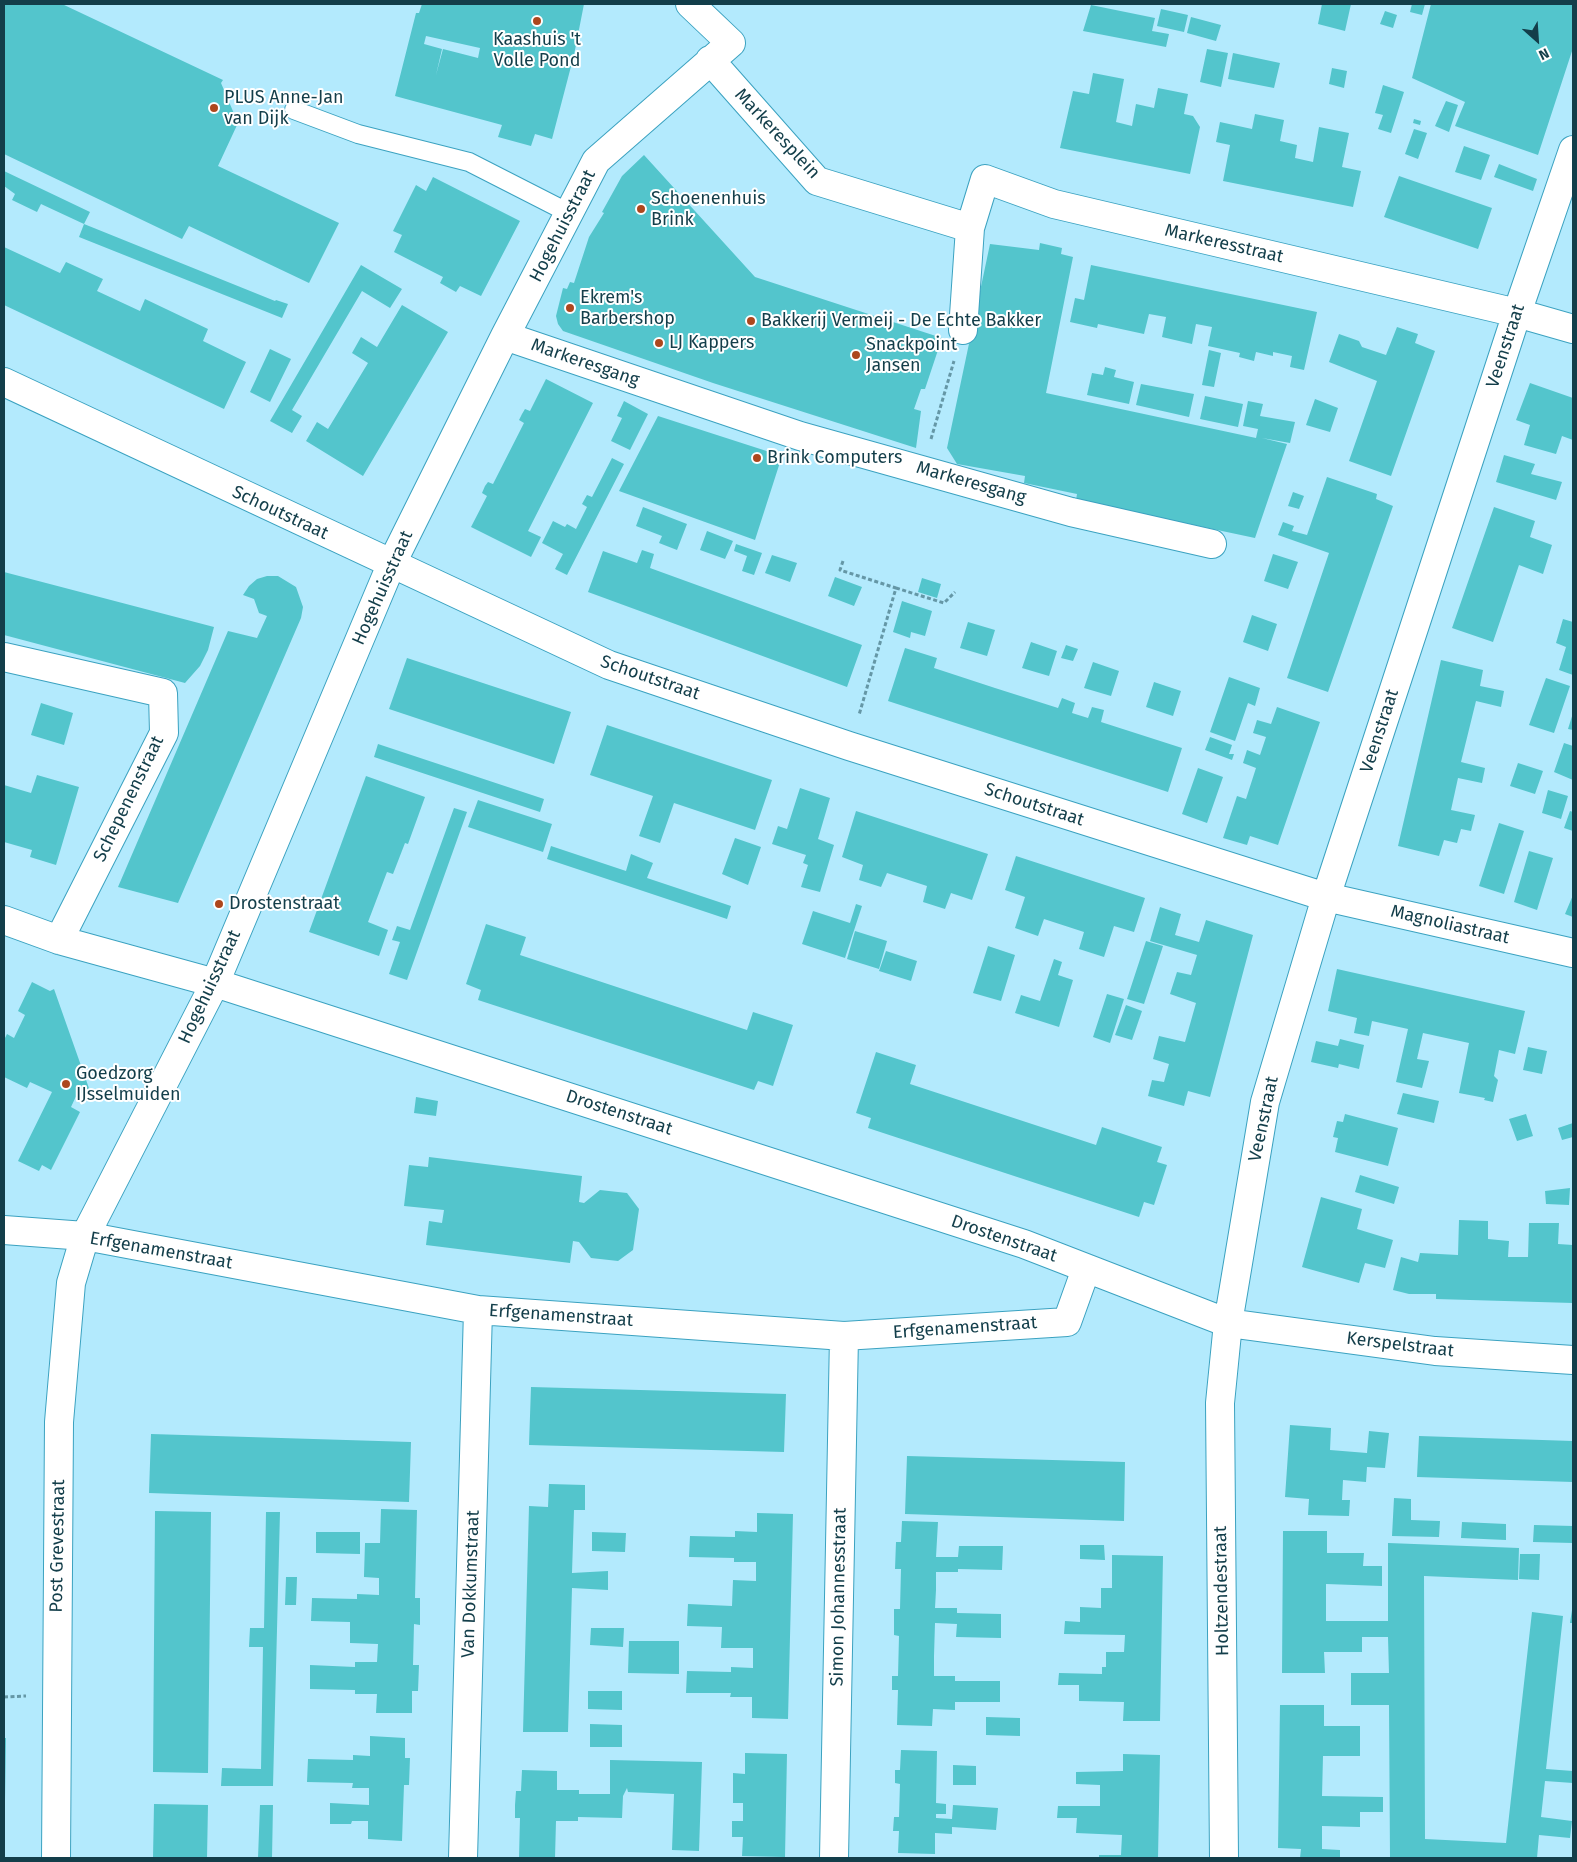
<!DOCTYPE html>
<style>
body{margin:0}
#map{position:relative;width:1577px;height:1862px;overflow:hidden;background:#b3eafd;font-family:"Fira Sans",sans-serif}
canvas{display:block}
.frame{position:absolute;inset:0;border:5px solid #133e4a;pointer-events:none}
.north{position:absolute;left:1512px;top:15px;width:50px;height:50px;-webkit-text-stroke:4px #fff;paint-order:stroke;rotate:154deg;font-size:14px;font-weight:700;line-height:20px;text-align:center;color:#133e4a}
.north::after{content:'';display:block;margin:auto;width:18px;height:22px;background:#133e4a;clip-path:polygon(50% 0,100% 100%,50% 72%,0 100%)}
</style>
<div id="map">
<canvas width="1577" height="1862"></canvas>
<div class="frame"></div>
<div class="north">N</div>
</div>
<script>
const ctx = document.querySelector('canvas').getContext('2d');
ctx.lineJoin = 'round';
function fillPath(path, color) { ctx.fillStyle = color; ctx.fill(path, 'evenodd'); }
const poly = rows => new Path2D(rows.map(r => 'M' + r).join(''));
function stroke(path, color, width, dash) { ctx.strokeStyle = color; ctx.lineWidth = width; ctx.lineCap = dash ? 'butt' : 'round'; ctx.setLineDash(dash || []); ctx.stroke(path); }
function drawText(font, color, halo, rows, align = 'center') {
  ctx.font = font + ' "Fira Sans",sans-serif'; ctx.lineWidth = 4; ctx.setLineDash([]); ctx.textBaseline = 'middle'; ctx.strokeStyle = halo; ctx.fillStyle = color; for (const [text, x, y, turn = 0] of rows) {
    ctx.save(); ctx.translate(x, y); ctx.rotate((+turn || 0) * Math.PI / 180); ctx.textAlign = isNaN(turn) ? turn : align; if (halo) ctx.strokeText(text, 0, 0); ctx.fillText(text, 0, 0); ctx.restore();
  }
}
const building = poly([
 [4,4,62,4,223,80,221,83,238,123,218,166,339,223,309,283,189,226,182,239,4,154],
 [422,4,584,4,574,55,552,139,535,134,531,146,498,137,502,125,395,96,416,13,419,13],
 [426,36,480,48,478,58,443,49,436,75,442,49,424,44],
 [1322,4,1351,4,1345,31,1318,24],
 [1412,4,1425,4,1422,15,1410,12],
 [1431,4,1573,4,1573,48,1538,155,1455,126,1465,102,1412,78],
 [1091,5,1155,18,1152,31,1169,34,1166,47,1083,31],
 [1161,9,1188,15,1184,32,1157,26],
 [1385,11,1397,15,1393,28,1380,24],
 [1191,17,1221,25,1216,41,1187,33],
 [1207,49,1228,53,1221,87,1200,82],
 [1233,53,1280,63,1274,88,1228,79],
 [1332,68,1347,71,1344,88,1329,84],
 [1093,73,1124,79,1116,122,1132,126,1136,104,1154,108,1158,88,1188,94,1184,114,1193,116,1200,127,1190,174,1060,148,1073,91,1089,94],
 [1383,85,1404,92,1391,133,1378,129,1383,115,1375,113],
 [1446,101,1458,105,1449,132,1435,126],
 [1255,114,1284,120,1280,141,1297,145,1295,158,1313,162,1319,127,1349,133,1342,167,1361,171,1353,207,1223,181,1230,145,1216,142,1220,122,1252,129],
 [1414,119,1421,121,1420,125,1413,123],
 [1414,129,1427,133,1418,159,1405,154],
 [1464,146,1490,155,1481,180,1455,172],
 [644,155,755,277,942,338,925,389,921,389,914,409,921,411,916,448,713,383,563,331,558,324,556,316,563,288,567,289,570,282,574,283,589,237,604,213,602,212,622,176],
 [1499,164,1537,179,1533,191,1494,177],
 [4,171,90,212,84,224,275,301,276,300,288,304,282,318,79,237,84,224,41,204,37,212,12,200,15,194,4,186],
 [1399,176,1492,208,1478,249,1384,217],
 [433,177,520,221,481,296,460,286,456,292,440,283,443,277,394,252,402,235,393,231,416,185,426,191],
 [1040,243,1062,248,1061,254,1073,257,1046,393,1256,438,1258,429,1243,426,1248,401,1263,404,1260,416,1295,422,1290,443,1262,438,1287,444,1255,538,1076,500,1077,494,1024,483,1025,476,957,464,947,448,990,244,1039,250],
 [4,247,60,273,66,262,103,279,97,291,140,311,145,299,208,329,203,341,246,362,224,409,4,305],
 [361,265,402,289,390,308,362,291,292,410,302,416,292,433,270,421],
 [1091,265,1317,312,1304,370,1290,367,1292,356,1273,352,1273,356,1256,352,1254,361,1239,357,1240,353,1208,346,1212,327,1196,324,1192,344,1162,337,1166,317,1149,314,1144,334,1098,324,1097,328,1070,322,1075,298,1084,300],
 [402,305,448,332,363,476,306,441,317,422,328,429,368,363,352,353,361,337,377,347],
 [1397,327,1418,334,1415,343,1435,351,1391,476,1349,461,1377,381,1329,362,1339,334,1359,341,1362,347,1386,355],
 [270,349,291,359,270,402,250,392],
 [1209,350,1221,353,1214,387,1202,385],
 [1105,367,1116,370,1114,377,1134,382,1129,404,1087,395,1092,373,1103,375],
 [546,379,593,403,528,531,541,537,531,557,471,527,487,496,482,493,485,486,488,482,493,484,524,423,519,420,522,414,525,409,530,411],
 [1530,383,1573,398,1573,440,1562,436,1556,454,1524,445,1530,425,1516,420],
 [1141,384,1194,394,1189,417,1136,405],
 [1205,396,1243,404,1238,427,1200,419],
 [1315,399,1338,408,1330,432,1306,425],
 [624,401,648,414,630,450,611,441,622,418,617,416],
 [658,416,782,456,755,540,619,491],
 [1504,455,1535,464,1531,474,1562,482,1556,500,1496,482],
 [612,458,624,464,567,575,555,569,563,554,542,543,553,521,565,527,567,524,576,529,587,507,582,504,587,495,592,497],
 [1327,477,1377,494,1376,499,1393,506,1328,692,1287,678,1329,553,1278,535,1283,522,1294,526,1292,531,1307,535],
 [1293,492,1304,496,1299,509,1288,506],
 [643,507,687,524,677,550,659,543,662,536,636,526],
 [1494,507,1535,521,1530,537,1552,545,1543,574,1519,565,1493,642,1452,628],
 [707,531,733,541,725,559,700,550],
 [736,544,762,553,754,575,742,571,747,556,734,551],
 [642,550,654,554,650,568,862,645,847,687,588,592,603,551,637,563],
 [1273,554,1298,562,1288,589,1264,581],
 [772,555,797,563,790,582,765,573],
 [4,572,214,627,208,650,200,666,185,683,4,635],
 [267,576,278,576,296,587,303,607,301,618,178,903,118,887,228,631,257,638,267,616,259,613,254,599,243,595,249,586,257,579],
 [835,577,862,587,854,606,828,596],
 [922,578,941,584,937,598,918,592],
 [902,601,932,611,925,636,911,632,910,638,893,632],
 [1252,615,1277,624,1268,651,1243,642],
 [1563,619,1573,622,1573,675,1559,670,1566,647,1556,643],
 [968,622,995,630,987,656,960,648],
 [1031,642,1057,651,1049,676,1022,668],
 [1066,645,1078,649,1073,661,1061,658],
 [905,648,937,658,934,668,995,688,1058,708,1062,698,1075,703,1072,713,1088,718,1092,707,1104,710,1101,722,1182,748,1168,792,888,701],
 [407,658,571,712,554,764,389,709],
 [1441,660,1483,670,1480,686,1504,691,1501,707,1476,701,1461,762,1485,768,1482,783,1458,778,1451,810,1475,815,1471,831,1461,829,1457,843,1444,840,1439,856,1398,846],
 [1093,662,1119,671,1111,696,1084,688],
 [1229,677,1260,688,1255,706,1248,703,1235,741,1210,732],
 [1546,678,1570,686,1554,733,1529,725],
 [1154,682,1181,691,1173,716,1146,707],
 [41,703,73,713,64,745,31,735],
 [1277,707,1320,722,1278,845,1250,836,1247,845,1223,838,1237,796,1246,799,1256,768,1243,763,1247,750,1260,755,1266,737,1253,733,1257,720,1271,724],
 [1573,713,1573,730,1568,729],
 [607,725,772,780,755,830,674,803,660,843,639,836,653,796,590,775],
 [1210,737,1232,745,1229,754,1234,754,1232,760,1205,750],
 [1564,743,1573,746,1573,780,1554,772],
 [378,744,544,799,540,812,374,757],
 [1518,763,1543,771,1535,794,1510,786],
 [1198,768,1223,777,1207,823,1182,814],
 [37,775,79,787,56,865,30,857,32,850,4,842,4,785,31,793],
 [366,776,425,797,408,844,405,843,393,874,387,872,368,922,388,930,379,956,309,932],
 [800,788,830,798,818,839,834,845,820,892,801,887,808,865,803,863,806,855,772,844,778,826,787,829],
 [1548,790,1568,796,1561,819,1542,813],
 [478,800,552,824,543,852,468,827],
 [454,808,467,812,407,980,389,974,400,942,392,940,397,926,410,930],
 [856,811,988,854,972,900,951,893,945,909,923,902,927,886,887,873,881,887,859,880,863,865,842,857],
 [1570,811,1573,812,1573,831,1564,828],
 [1499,823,1524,831,1504,894,1479,886],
 [735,838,761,847,748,885,722,874],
 [551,846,626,871,631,854,653,863,647,878,731,906,727,919,547,859],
 [1529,851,1553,858,1537,910,1514,902],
 [1016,856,1145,898,1134,932,1114,926,1104,957,1079,949,1084,932,1044,919,1038,936,1015,928,1025,897,1005,890],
 [1573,895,1573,917,1565,914],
 [856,904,862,906,845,958,802,944,813,911,850,923],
 [1160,907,1181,914,1175,935,1199,942,1206,920,1253,935,1210,1097,1188,1091,1184,1106,1148,1096,1152,1080,1164,1082,1169,1064,1153,1059,1159,1036,1185,1042,1196,1003,1170,994,1177,972,1191,975,1197,955,1150,941],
 [486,924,526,937,520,955,747,1030,753,1012,793,1025,773,1086,758,1081,754,1090,478,1000,481,990,466,984],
 [855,931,887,941,879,969,847,959],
 [1146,941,1163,946,1144,1004,1127,999],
 [988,946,1015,955,1001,1001,973,993],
 [886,951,917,961,911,981,879,971],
 [1054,959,1062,962,1058,975,1073,980,1059,1027,1015,1013,1021,995,1040,1001],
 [1337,969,1525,1011,1515,1054,1499,1050,1494,1076,1498,1080,1493,1102,1484,1100,1485,1098,1459,1093,1469,1043,1423,1033,1417,1059,1429,1061,1422,1088,1396,1082,1408,1029,1372,1021,1369,1036,1354,1033,1357,1018,1328,1011],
 [32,982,50,991,54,989,91,1094,87,1095,78,1092,71,1107,80,1112,51,1170,42,1165,39,1171,18,1161,52,1092,30,1082,27,1088,4,1077,4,1040,7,1034,14,1038,25,1015,18,1011],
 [1107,994,1124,999,1110,1043,1093,1037],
 [1126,1005,1142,1011,1132,1040,1115,1035],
 [1340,1039,1364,1045,1359,1069,1339,1064,1338,1068,1311,1062,1316,1041,1338,1046],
 [1528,1047,1547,1051,1542,1074,1523,1070],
 [876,1052,916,1065,910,1084,1096,1145,1102,1127,1162,1147,1157,1162,1167,1165,1154,1205,1144,1202,1139,1217,868,1128,871,1118,856,1113],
 [1403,1093,1439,1101,1434,1123,1397,1114],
 [416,1097,438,1101,436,1116,414,1113],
 [1345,1114,1398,1128,1388,1166,1335,1152,1338,1138,1333,1137,1337,1121,1343,1122],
 [1526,1114,1533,1136,1517,1141,1509,1119],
 [1573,1123,1573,1137,1562,1140,1558,1128],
 [429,1157,582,1176,579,1202,584,1203,600,1190,627,1193,639,1209,633,1250,618,1261,591,1258,579,1242,573,1241,570,1263,426,1245,429,1221,442,1223,444,1210,404,1206,409,1165,428,1167],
 [1360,1175,1399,1187,1394,1204,1355,1192],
 [1570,1188,1569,1205,1546,1204,1545,1191],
 [1321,1197,1362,1209,1357,1229,1393,1240,1385,1268,1365,1263,1359,1283,1302,1267],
 [1459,1220,1488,1221,1488,1239,1509,1241,1508,1257,1528,1257,1529,1223,1559,1223,1558,1244,1573,1245,1573,1303,1436,1299,1436,1294,1409,1294,1393,1290,1401,1257,1418,1262,1420,1253,1458,1255],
 [531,1387,786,1394,784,1452,529,1445],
 [1290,1425,1331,1428,1330,1450,1367,1453,1369,1431,1389,1433,1385,1468,1367,1467,1366,1482,1343,1480,1342,1500,1350,1500,1349,1516,1308,1515,1309,1499,1285,1497],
 [151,1434,411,1442,409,1502,149,1493],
 [1419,1436,1573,1441,1573,1482,1417,1477],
 [907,1456,1125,1462,1124,1521,905,1514],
 [549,1484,585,1485,585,1510,574,1510,572,1573,608,1571,608,1590,572,1588,568,1732,523,1732,529,1506,548,1507],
 [1394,1498,1411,1499,1411,1520,1440,1521,1439,1537,1392,1536],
 [381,1509,417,1510,415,1598,420,1598,420,1625,414,1624,413,1665,419,1665,418,1691,412,1691,412,1713,376,1713,377,1694,355,1694,355,1690,310,1689,310,1665,355,1667,355,1662,377,1662,378,1644,350,1643,350,1622,311,1621,312,1598,357,1599,357,1594,379,1595,379,1578,364,1577,364,1575,365,1543,380,1543],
 [155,1511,211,1512,208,1773,153,1772],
 [266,1512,280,1512,273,1786,221,1786,222,1768,261,1769,263,1647,249,1647,250,1628,264,1628],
 [757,1513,793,1514,788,1719,752,1718,752,1697,730,1697,731,1693,686,1693,687,1671,731,1672,731,1667,753,1668,753,1648,721,1648,722,1627,687,1626,688,1604,732,1606,733,1580,756,1581,756,1562,734,1562,734,1558,689,1557,690,1536,735,1537,735,1531,757,1532],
 [902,1521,938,1522,936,1557,958,1557,959,1546,1003,1546,1002,1570,958,1569,958,1572,936,1572,936,1590,935,1608,957,1608,957,1613,1001,1614,1001,1638,956,1637,957,1624,935,1623,934,1656,934,1676,955,1676,955,1681,1000,1681,1000,1702,955,1702,955,1710,933,1709,932,1726,897,1725,898,1690,892,1690,892,1676,898,1676,899,1636,894,1635,894,1609,900,1609,901,1569,895,1569,896,1542,901,1542],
 [1462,1522,1506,1524,1506,1540,1461,1538],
 [1534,1525,1573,1526,1573,1543,1533,1542],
 [1283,1531,1327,1531,1327,1553,1364,1553,1363,1566,1382,1566,1382,1586,1326,1584,1326,1621,1388,1621,1388,1543,1519,1548,1518,1580,1424,1576,1425,1839,1506,1843,1532,1612,1563,1616,1546,1769,1573,1771,1573,1783,1545,1781,1541,1817,1572,1821,1570,1838,1539,1835,1537,1858,1390,1858,1389,1705,1351,1705,1351,1673,1389,1673,1388,1637,1362,1637,1362,1652,1324,1652,1325,1673,1282,1673],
 [316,1532,360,1532,360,1554,316,1553],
 [592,1532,626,1533,625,1552,592,1551],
 [1080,1545,1104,1545,1105,1560,1080,1559],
 [1520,1554,1540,1554,1539,1580,1519,1579],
 [1112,1555,1163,1556,1160,1721,1123,1721,1124,1702,1079,1701,1079,1685,1058,1685,1059,1673,1102,1674,1102,1667,1106,1667,1106,1652,1124,1652,1125,1635,1064,1634,1065,1621,1080,1622,1080,1607,1101,1608,1101,1588,1112,1588],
 [286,1577,297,1577,296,1605,285,1605],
 [1572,1610,1573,1610,1573,1623,1570,1623],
 [591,1628,624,1628,623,1647,590,1645],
 [629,1641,679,1641,679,1674,628,1673],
 [588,1691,622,1691,622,1710,588,1709],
 [1280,1705,1324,1705,1324,1726,1360,1726,1360,1756,1323,1756,1322,1796,1383,1797,1383,1812,1360,1812,1360,1827,1322,1826,1322,1849,1340,1850,1340,1858,1300,1858,1301,1849,1278,1848],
 [986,1717,1020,1718,1020,1736,986,1735],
 [590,1724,622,1725,622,1747,590,1747],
 [370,1736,405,1738,405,1758,410,1758,409,1785,404,1785,402,1841,368,1839,368,1821,352,1821,351,1824,330,1824,330,1803,369,1805,369,1788,352,1788,353,1783,307,1782,308,1759,353,1760,353,1755,370,1756],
 [4,1738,6,1738,5,1801,4,1801],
 [901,1750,937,1751,936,1803,946,1804,946,1814,936,1814,936,1818,952,1819,953,1805,998,1808,996,1830,952,1827,952,1834,935,1833,935,1854,898,1853,899,1831,893,1831,894,1817,899,1817,900,1784,895,1783,895,1770,900,1770],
 [745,1753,787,1754,785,1857,742,1856,743,1837,732,1837,732,1821,743,1821,743,1803,733,1803,733,1773,745,1774],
 [1123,1754,1160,1755,1158,1858,1099,1858,1099,1855,1121,1855,1122,1835,1076,1833,1077,1818,1057,1818,1058,1806,1100,1806,1100,1785,1076,1784,1076,1772,1123,1771],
 [610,1760,702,1762,699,1851,672,1850,674,1794,628,1792,627,1788,623,1796,622,1818,578,1817,578,1821,556,1821,555,1858,519,1858,520,1818,515,1818,515,1805,516,1791,521,1791,522,1770,557,1771,557,1790,579,1790,579,1794,610,1794],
 [953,1765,976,1766,976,1785,953,1785],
 [154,1804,208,1805,207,1858,153,1858],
 [260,1805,273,1805,272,1858,258,1858]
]);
const path = poly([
 [931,439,954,361],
 [843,561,840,570,896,588,859,715],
 [896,588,944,603,955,592],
 [4,1697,26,1696]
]);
const lane = poly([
 [294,110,358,134,469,162,569,213]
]);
const street = poly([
 [710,60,817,181,970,228],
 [963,330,970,228,985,179,1054,204,1517,313,1573,329],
 [505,336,800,436,1071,512,1212,544],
 [4,382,609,665,849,746,1326,897,1573,953],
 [4,657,163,693,164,733,59,940],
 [4,920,59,940,215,983,1024,1244,1228,1323,1435,1351,1573,1360],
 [4,1230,85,1236,478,1310,844,1336,1067,1322,1086,1269],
 [56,1858,59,1422,71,1283,85,1236,215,983,391,565,505,336,596,161,731,43,690,4],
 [463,1858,478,1310],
 [834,1858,844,1336],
 [1224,1858,1220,1403,1228,1323,1265,1102,1326,897,1517,313,1573,150]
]);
const markers = [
 [537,21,5,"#ad471d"],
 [214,108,5,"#ad471d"],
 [641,209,5,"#ad471d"],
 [570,308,5,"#ad471d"],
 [751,321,5,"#ad471d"],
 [659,343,5,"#ad471d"],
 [856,355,5,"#ad471d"],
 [757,458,5,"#ad471d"],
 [219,904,5,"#ad471d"],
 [66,1084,5,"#ad471d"]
];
const poiNames = [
 ["Kaashuis 't",537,40,"center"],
 ["Volle Pond",537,61,"center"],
 ["PLUS Anne-Jan",224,98],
 ["van Dijk",224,119],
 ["Schoenenhuis",651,199],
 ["Brink",651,220],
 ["Ekrem's",580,298],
 ["Barbershop",580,319],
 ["Bakkerij Vermeij - De Echte Bakker",761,321],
 ["LJ Kappers",669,343],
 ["Snackpoint",866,345],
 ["Jansen",866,366],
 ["Brink Computers",767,458],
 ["Drostenstraat",229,904],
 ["Goedzorg",76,1074],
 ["IJsselmuiden",76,1095]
];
const streetNames = [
 ["Markeresplein",777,134,47],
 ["Hogehuisstraat",563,226,-63],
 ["Markeresstraat",1224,244,13],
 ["Veenstraat",1506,346,-72],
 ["Markeresgang",585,363,19],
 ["Markeresgang",971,483,16],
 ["Schoutstraat",280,513,25],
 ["Hogehuisstraat",383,588,-66],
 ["Schoutstraat",650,678,19],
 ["Veenstraat",1380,731,-72],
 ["Schepenenstraat",129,799,-64],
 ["Schoutstraat",1034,805,18],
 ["Magnoliastraat",1450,925,13],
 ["Hogehuisstraat",210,987,-65],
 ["Drostenstraat",619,1113,18],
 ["Veenstraat",1264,1119,-78],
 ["Drostenstraat",1004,1239,19],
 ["Erfgenamenstraat",161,1251,10],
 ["Erfgenamenstraat",561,1316,4],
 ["Erfgenamenstraat",965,1328,-4],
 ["Kerspelstraat",1400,1345,7],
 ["Post Grevestraat",58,1546,-89],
 ["Van Dokkumstraat",471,1584,-88],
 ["Holtzendestraat",1222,1591,-91],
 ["Simon Johannesstraat",839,1597,-89]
];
fillPath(building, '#53c5cc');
stroke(lane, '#3ba2c0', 20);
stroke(street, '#3ba2c0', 30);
stroke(path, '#6597a6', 3, [4, 2.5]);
stroke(lane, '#fff', 18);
stroke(street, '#fff', 28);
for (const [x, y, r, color] of markers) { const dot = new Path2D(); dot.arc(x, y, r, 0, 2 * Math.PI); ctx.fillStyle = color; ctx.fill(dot); stroke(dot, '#fff', 2); }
drawText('18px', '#133e4a', '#fff', poiNames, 'left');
drawText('18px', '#133e4a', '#fff', streetNames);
</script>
